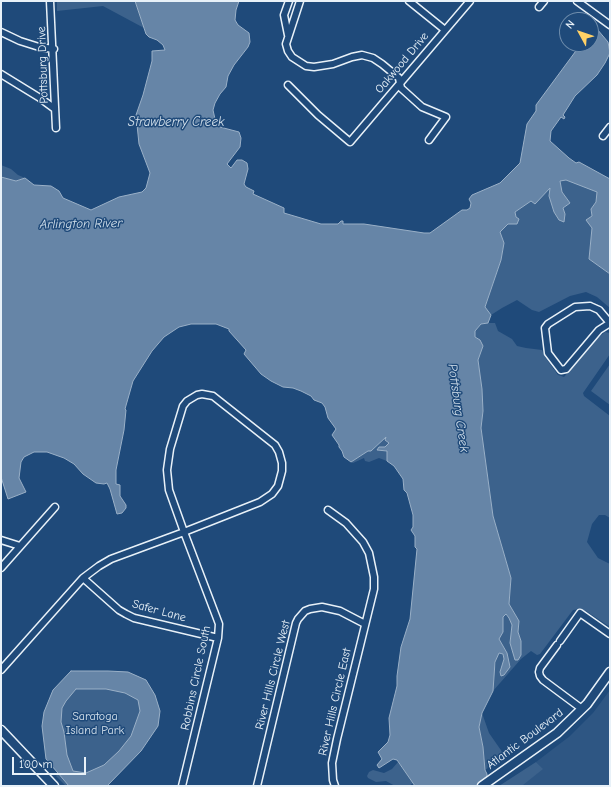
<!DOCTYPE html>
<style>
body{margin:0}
#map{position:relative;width:611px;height:787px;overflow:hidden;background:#1f4a7a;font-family:"Comic Neue",sans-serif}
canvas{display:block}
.frame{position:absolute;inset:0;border:2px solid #e8f1f8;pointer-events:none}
.north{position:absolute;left:559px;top:12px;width:40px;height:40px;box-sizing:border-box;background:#1f4a7a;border:1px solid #6f8dac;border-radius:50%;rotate:310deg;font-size:11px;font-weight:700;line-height:16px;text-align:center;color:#e8f1f8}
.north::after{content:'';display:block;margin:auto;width:14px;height:18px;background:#ffd166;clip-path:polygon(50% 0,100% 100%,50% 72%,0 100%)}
.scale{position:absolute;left:12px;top:757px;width:74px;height:18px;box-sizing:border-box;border:2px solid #e8f1f8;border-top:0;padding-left:5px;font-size:12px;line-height:14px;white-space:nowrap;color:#e8f1f8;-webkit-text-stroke:3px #1f4a7a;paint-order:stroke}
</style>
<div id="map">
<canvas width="611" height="787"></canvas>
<div class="frame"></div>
<div class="north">N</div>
<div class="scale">100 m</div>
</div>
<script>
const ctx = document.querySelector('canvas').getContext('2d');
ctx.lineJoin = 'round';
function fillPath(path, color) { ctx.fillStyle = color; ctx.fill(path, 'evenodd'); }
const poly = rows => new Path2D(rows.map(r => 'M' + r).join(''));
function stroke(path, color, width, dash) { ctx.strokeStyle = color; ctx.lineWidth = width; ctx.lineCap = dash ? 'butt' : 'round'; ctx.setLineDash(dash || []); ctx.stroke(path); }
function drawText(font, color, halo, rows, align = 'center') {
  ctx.font = font + ' "Comic Neue",sans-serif'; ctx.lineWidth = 3; ctx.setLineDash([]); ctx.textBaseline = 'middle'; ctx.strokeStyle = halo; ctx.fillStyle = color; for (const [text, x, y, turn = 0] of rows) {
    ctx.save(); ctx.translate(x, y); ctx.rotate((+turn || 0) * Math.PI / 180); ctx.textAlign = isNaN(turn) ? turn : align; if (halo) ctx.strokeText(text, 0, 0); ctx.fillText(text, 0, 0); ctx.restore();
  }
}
const built = poly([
 [610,690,610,786,522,786,542,769,536,762,570,736,593,713]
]);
const green = poly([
 [57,1,150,1,144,28,103,6,57,11],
 [1,165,11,169,18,175,25,178,16,181,1,177],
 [566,179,597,192,596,202,591,209,592,228,589,259,610,274,610,308,597,297,586,292,570,296,539,312,532,310,517,300,502,308,491,315,485,308,501,260,504,243,500,232,516,217,515,212,531,200,535,204,550,187,549,196,554,212,559,220,565,214,563,208,570,203,562,192,560,181],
 [488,323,495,323,498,331,512,339,517,346,526,348,542,350,545,357,558,375,564,377,597,339,605,332,610,333,610,354,583,393,584,396,610,416,610,518,605,515,599,515,592,524,587,542,598,558,610,564,610,627,586,611,580,609,573,610,540,654,537,655,531,651,521,659,493,691,494,674,497,655,499,653,503,654,504,659,500,672,501,676,507,653,499,639,503,632,503,617,506,614,509,618,512,625,510,643,521,641,518,632,519,621,509,604,511,578,493,516,481,428,483,411,482,389,478,360,483,346,475,337,475,331,481,324],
 [610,364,610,405,591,391],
 [386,437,389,443,385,447,377,450,387,451,387,461,379,458,369,462,365,461,364,458,353,463,351,462,368,451,371,451],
 [71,671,108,671,128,672,146,680,155,695,160,711,158,726,141,751,107,786,66,786,56,776,58,774,46,759,42,726,44,712,53,690],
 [482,713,489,733,505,756,485,770,483,747,479,727],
 [398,762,413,783,409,786,395,786,386,781,376,782,368,778,367,776,369,772,373,770,384,773,392,769],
 [536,762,543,769,522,786,499,786]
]);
const water = poly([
 [135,1,239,1,236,10,235,20,238,25,249,33,250,42,248,47,234,65,228,76,226,87,220,94,215,103,213,110,215,119,220,127,239,132,241,138,240,147,227,164,231,168,237,160,242,160,247,163,248,169,244,184,246,187,254,191,253,194,284,208,284,213,321,224,338,224,341,221,343,221,343,224,364,224,424,233,430,233,462,210,467,210,470,208,471,203,469,199,472,195,500,183,520,163,527,124,536,111,536,105,581,44,591,44,591,31,594,29,597,29,608,42,610,53,605,63,597,75,575,96,563,115,565,117,564,119,561,117,551,131,550,141,569,158,576,163,579,162,610,179,610,274,589,259,592,228,586,220,592,216,591,209,596,202,597,192,566,180,560,181,562,192,570,203,563,208,565,214,564,222,559,220,554,212,549,196,550,188,535,204,531,201,515,212,516,217,519,219,517,224,508,224,500,232,504,243,501,260,485,307,491,315,488,323,481,324,475,331,475,337,480,340,483,346,478,360,482,389,483,411,481,428,493,516,511,578,509,604,519,621,518,632,521,641,521,655,518,660,515,660,510,643,512,625,509,618,506,614,503,617,503,632,499,639,507,653,510,667,504,675,501,676,500,672,504,659,503,654,499,653,495,662,493,691,482,713,479,727,483,747,485,770,487,774,487,786,415,786,397,760,393,759,379,768,377,765,382,759,378,752,388,742,390,735,389,718,397,686,397,676,401,647,410,619,417,549,415,547,415,536,411,530,413,527,413,515,407,493,404,490,403,479,394,466,387,461,387,451,377,450,379,447,385,447,389,443,385,440,386,437,371,451,368,451,351,462,344,457,342,451,339,447,339,445,332,435,336,429,328,418,325,407,322,403,314,400,311,396,301,391,293,388,283,387,271,381,261,374,244,354,246,350,229,331,229,329,216,324,191,324,179,327,164,337,152,351,133,381,125,409,126,410,124,430,116,470,116,484,120,485,120,496,126,505,126,508,122,513,117,514,110,489,107,483,104,484,96,483,83,474,74,464,64,458,47,452,34,452,24,457,21,462,19,478,26,492,8,499,1,477,1,177,16,181,25,178,34,185,51,186,59,191,63,198,91,210,119,197,142,192,146,188,150,173,139,144,136,115,143,95,152,61,152,51,165,50,163,45,157,40,149,37,146,34,135,1],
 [71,671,108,671,128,672,146,680,155,695,160,711,158,726,141,751,107,786,69,786,46,759,42,726,44,712,53,690,71,671],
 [76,689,106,689,125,693,138,700,140,711,131,736,119,751,104,765,86,773,73,771,67,755,64,732,61,722,62,708,66,701,76,689]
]);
const minor = poly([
 [50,1,56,128],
 [300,1,286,44,288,51,292,57,306,66,314,67,333,64,352,57,362,55,373,58,382,64,399,78,401,88,422,107,446,117,429,140],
 [409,1,445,30],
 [577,1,610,25],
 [539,7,544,1],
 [1,32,20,41,39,47,54,49],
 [288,35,284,15,289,1],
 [1,74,40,98,55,109],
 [288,85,318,115,350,142,470,1],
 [603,136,610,127],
 [590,306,599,310,610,323,599,330,566,369,561,370,548,353,545,328,548,324,575,307,590,306],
 [328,510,346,523,363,542,369,553,374,577,374,589,337,739,332,763,333,780,335,786],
 [1,540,20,546],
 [1,568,55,507],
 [83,578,119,610,126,614,134,618,218,638],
 [560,641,580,613,610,634],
 [557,645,540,668,539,672,540,676,543,680,582,709],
 [1,670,83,578,99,566,111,559,184,532,260,502,272,494,278,486,282,471,282,463,279,452,275,445,213,396,202,394,197,395,187,401,183,406,170,449,167,470,169,490,184,532,216,616,219,624,218,638,182,786],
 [257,786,296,623,298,619,305,611,310,609,322,607,340,611,365,624]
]);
const major = poly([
 [1,730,54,786],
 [482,786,557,733,587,704,610,672]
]);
const streetNames = [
 ["Oakwood Drive",402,63,-50],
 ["Pottsburg Drive",43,65,-92],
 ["Safer Lane",159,611,15],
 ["River Hills Circle West",273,675,-76],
 ["Robbins Circle South",196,678,-78],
 ["River Hills Circle East",335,702,-77],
 ["Atlantic Boulevard",525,739,-37]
];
const parkNames = [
 ["Saratoga",95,717],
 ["Island Park",95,731]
];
const waterNames = [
 ["Strawberry Creek",176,122],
 ["Arlington River",81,224,-1],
 ["Pottsburg Creek",458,408,82]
];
fillPath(built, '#2e5683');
fillPath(green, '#3c628c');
fillPath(water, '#6685a7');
stroke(water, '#9ab0c7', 1);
stroke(minor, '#e8f1f8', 9);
stroke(major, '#e8f1f8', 11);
stroke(minor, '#1f4a7a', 6);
stroke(major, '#1f4a7a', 8);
drawText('12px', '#e8f1f8', '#1f4a7a', streetNames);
drawText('12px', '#d7e3ed', '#1f4a7a', parkNames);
drawText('italic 13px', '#d4e1ec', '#1f4a7a', waterNames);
</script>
